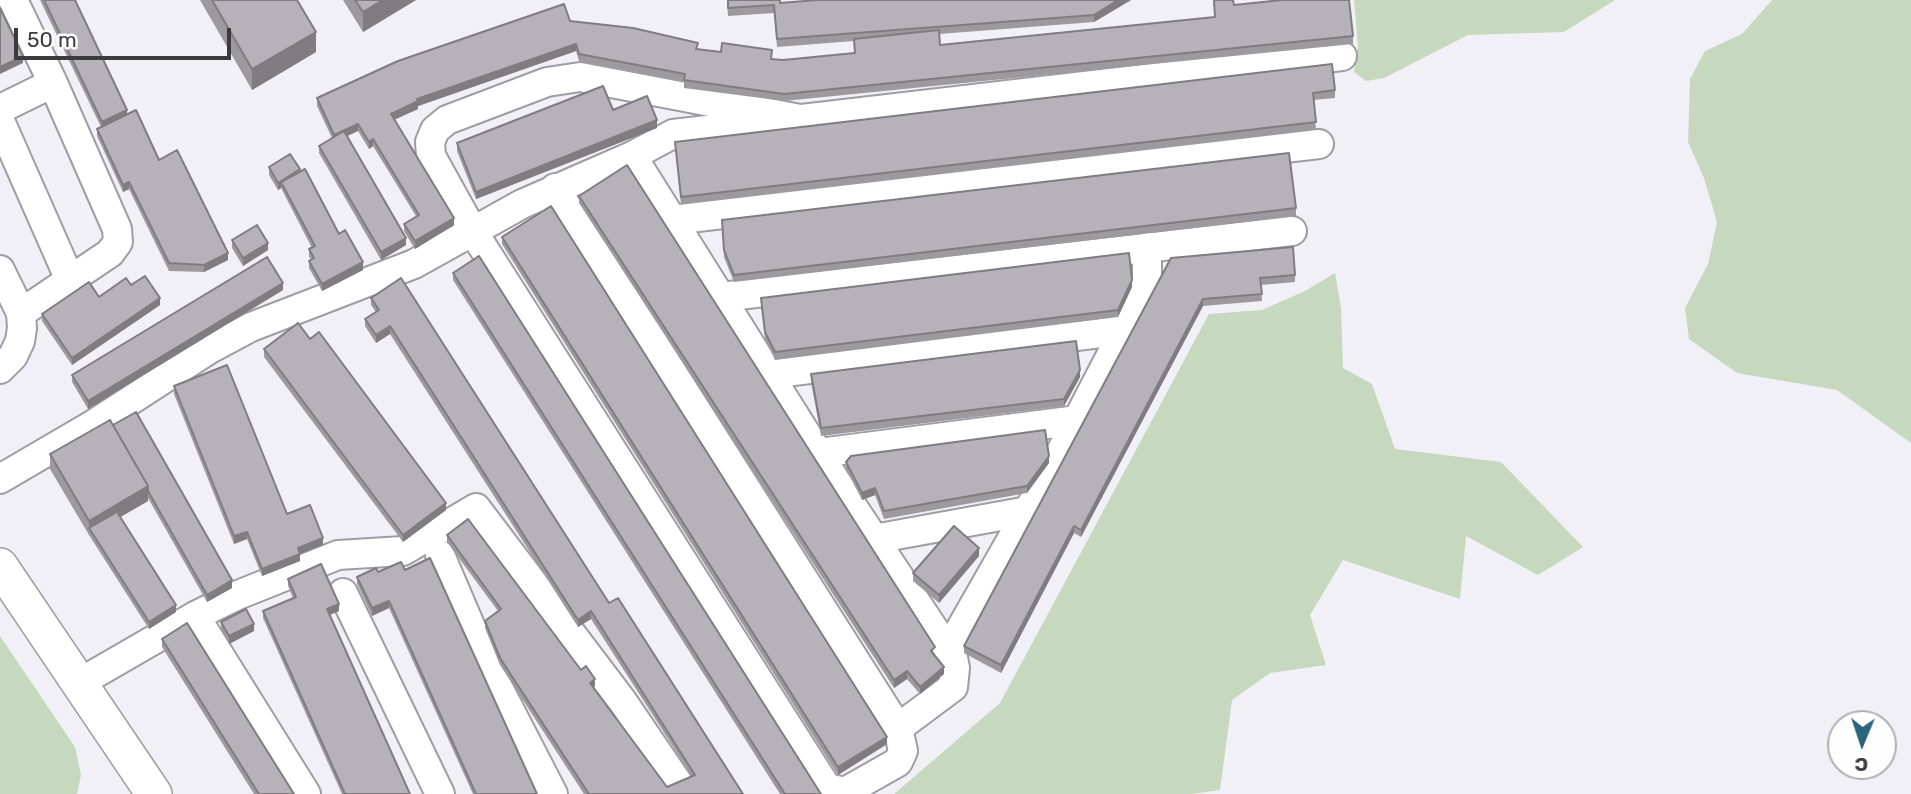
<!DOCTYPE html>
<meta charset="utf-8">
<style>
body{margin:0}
#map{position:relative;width:1911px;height:794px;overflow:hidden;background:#f1f0f6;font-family:Rubik,sans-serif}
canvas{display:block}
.north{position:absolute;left:1827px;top:710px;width:70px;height:70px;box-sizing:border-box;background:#fefefe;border:2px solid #b0b0b1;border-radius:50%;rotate:182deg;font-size:19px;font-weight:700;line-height:28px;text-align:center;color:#3b3b3e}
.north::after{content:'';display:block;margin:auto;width:24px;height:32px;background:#28657c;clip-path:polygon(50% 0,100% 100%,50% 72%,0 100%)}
.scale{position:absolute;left:14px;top:28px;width:217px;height:32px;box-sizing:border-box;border:4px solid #3b3b3e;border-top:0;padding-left:9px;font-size:21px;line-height:24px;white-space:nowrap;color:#3b3b3e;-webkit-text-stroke:5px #fefefe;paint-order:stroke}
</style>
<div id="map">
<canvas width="1911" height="794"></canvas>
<div class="north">С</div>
<div class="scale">50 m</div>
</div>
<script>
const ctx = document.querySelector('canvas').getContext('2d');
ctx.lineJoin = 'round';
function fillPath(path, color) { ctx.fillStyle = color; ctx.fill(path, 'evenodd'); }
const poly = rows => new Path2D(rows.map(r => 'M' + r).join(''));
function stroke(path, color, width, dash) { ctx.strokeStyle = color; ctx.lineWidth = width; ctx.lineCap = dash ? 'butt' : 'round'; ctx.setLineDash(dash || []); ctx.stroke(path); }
const green = poly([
 [1354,0,1615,0,1564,32,1468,35,1384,78,1366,81,1354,72,1358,46],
 [1772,0,1911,0,1911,443,1837,390,1737,373,1689,339,1685,308,1708,264,1717,222,1704,178,1688,142,1690,79,1705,51,1742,34],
 [1335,273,1341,308,1343,368,1372,384,1395,449,1501,462,1583,547,1538,575,1466,536,1460,599,1343,560,1310,615,1326,665,1270,673,1232,700,1220,790,1192,794,894,794,1000,703,1209,314,1262,310,1305,291],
 [0,636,75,747,81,775,77,794,0,794]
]);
const minor = poly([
 [13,0,53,83,117,229,118,242,110,253,21,313],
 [0,109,53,83],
 [0,121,70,280],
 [632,156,835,480,953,658,955,668,953,687,898,728],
 [555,188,898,728,903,751,898,762,845,792,827,788,472,230,431,156,430,142,435,130,447,120,547,82,580,77,800,119],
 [672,220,1319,144],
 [0,270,21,313,22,328,20,341,13,356,0,369],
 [721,297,1292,231],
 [769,374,1125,330],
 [819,453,1078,420],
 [0,479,94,424,208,350,251,327,414,264,522,204,632,156,673,134,1342,56],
 [874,539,1028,511],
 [440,555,489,670,553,794],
 [343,593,440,794],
 [195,616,306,794],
 [948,651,1053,467,1142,296,1147,280,1147,247],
 [79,683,195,616,238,595,338,555,403,551,476,508,623,702,678,783]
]);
const major = poly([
 [0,566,154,794]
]);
const wall = poly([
 [40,0,75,0,127,114,228,260,204,272,169,271,129,189,123,192,97,136,97,129,101,127],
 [200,0,297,0,316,52,252,90],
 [343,0,416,0,363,32],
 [727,0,780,3,1131,0,1094,22,939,34,940,45,1215,17,1213,0,1233,0,1234,5,1353,36,1353,44,784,101,684,88,684,81,579,61,576,51,418,106,418,109,394,120,454,225,415,249,404,231,404,224,416,216,373,146,369,149,358,131,347,136,406,245,381,260,319,153,319,146,332,138,317,106,317,98,570,21,698,49,783,60,855,53,854,41,777,47,774,13,728,16],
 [1335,90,1335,98,1313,100,1316,129,681,204,675,142],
 [613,110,657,128,476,199,457,151,457,143],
 [269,167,300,172,363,270,322,291,309,268,309,261,311,259,309,257,309,249,312,248,281,188,278,190,269,175],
 [579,196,935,654,934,655,944,674,920,694,907,679,894,688,579,203],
 [1296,208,1296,216,734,282,724,257,722,227,722,220],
 [502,237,887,744,838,775,502,244],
 [232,240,268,250,243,266,232,248],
 [1171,258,1295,275,1295,282,1261,285,1262,301,1203,306,1081,537,1074,533,1001,673,964,653,964,646],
 [453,273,821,794,780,794,453,280],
 [1132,287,1118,317,775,360,765,339,761,305,761,298],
 [283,290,88,409,72,382,72,375],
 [99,297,160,305,72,365,42,321,42,314],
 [371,298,609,603,743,794,584,794,500,665,485,628,485,621,498,611,447,542,447,535,581,670,595,686,593,688,667,787,692,776,591,619,578,627,390,334,376,343,365,326,365,319,376,312,371,305],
 [310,339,446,510,403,542,264,357,264,349],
 [811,374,1080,377,1064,406,821,436,811,382],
 [174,386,287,514,323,545,300,554,300,561,262,576,247,539,234,544,174,394],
 [113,425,232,588,207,602,148,498,148,501,120,517,176,612,149,629,89,535,50,469,50,454],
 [846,462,1049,463,1027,493,884,519,875,495,862,500,846,469],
 [979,556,939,603,913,581,913,573],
 [405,570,537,794,473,794,389,608,372,616,357,584,357,577,378,572],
 [288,579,339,611,330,615,410,794,342,794,263,618,263,611,293,598,288,586],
 [221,622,254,631,229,644,221,629],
 [162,639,294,794,254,794,162,647]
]);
const shadedWall = poly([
 [383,0,416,0,363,32,363,12],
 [1118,0,1131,0,1094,22,1094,15],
 [316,32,316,52,252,90,252,69],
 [576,44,576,51,418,106,418,109,391,121,391,114,417,99],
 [23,56,23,63,0,74,0,67],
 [127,110,127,117,102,129,102,122],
 [657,120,657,128,476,199,476,192],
 [358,124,358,131,334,142,334,135],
 [373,139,373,146,369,149,369,142],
 [300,169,300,177,281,182,281,188,278,190,278,183],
 [129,182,129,189,123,192,123,185],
 [454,218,454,225,415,249,415,241],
 [406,238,406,245,381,260,381,252],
 [268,243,268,250,243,266,243,258],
 [228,253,228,260,204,272,204,265],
 [363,262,363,270,322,291,322,284],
 [1132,280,1132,287,1118,317,1118,310],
 [283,283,283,290,88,409,88,401],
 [160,298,160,305,72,365,72,358],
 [1203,299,1203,306,1081,537,1081,530],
 [390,326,390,334,376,343,376,335],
 [1080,370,1080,377,1064,406,1064,399],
 [1049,456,1049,463,1027,493,1027,486],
 [148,486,148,501,93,533,89,528,89,521],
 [875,488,875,495,862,500,862,493],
 [446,503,446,510,403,542,403,535],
 [1074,526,1074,533,1001,673,1001,665],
 [247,532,247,539,234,544,234,536],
 [323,538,323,545,300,554,300,561,262,576,262,569,298,548],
 [979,548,979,556,939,603,939,595],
 [232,580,232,588,207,602,207,595],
 [389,601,389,608,372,616,372,608],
 [339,604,339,611,327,616,327,609],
 [176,605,176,612,149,629,149,622],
 [591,611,591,619,578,627,578,620],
 [254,624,254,631,229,644,229,636],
 [944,667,944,674,920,694,920,687],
 [907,671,907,679,894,688,894,680],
 [595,679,595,686,590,691,590,683],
 [887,737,887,744,838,775,838,767]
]);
const building = poly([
 [44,0,75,0,127,110,102,122,44,0],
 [212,0,297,0,316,32,252,69,212,0],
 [355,0,383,0,363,12,355,0],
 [728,0,780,0,780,3,817,0,1118,0,1094,15,777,39,774,5,728,8,728,0],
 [1214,0,1233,0,1234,5,1282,0,1349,0,1353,36,784,94,684,80,685,74,579,54,576,44,417,99,418,101,391,114,454,218,415,241,404,224,419,215,373,139,369,142,358,124,334,135,317,98,398,61,564,4,570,21,633,28,698,43,696,49,721,52,722,43,772,50,771,59,783,60,855,53,854,39,939,30,940,45,1215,17,1214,0],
 [0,8,23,56,0,67,0,8],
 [1332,64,1335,90,1313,93,1316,122,681,197,675,142,1332,64],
 [603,86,613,110,647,96,657,120,476,192,457,143,603,86],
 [136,110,159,160,177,150,228,253,204,265,169,263,129,182,123,185,97,129,136,110],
 [344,131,406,238,381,252,319,146,344,131],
 [1289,153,1296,208,734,275,724,250,722,220,1289,153],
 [290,154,300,169,278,183,269,167,290,154],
 [627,165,935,647,931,651,944,667,920,687,907,671,894,680,579,196,627,165],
 [305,169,339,234,345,230,363,262,322,284,309,261,314,258,309,249,315,246,281,182,305,169],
 [551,206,887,737,838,767,502,237,551,206],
 [257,225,268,243,243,258,232,240,257,225],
 [1293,247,1295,275,1260,278,1262,294,1203,299,1081,530,1074,526,1001,665,964,646,1171,258,1293,247],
 [1129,253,1132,280,1118,310,775,352,765,332,761,298,1129,253],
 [479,256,821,794,785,794,453,273,479,256],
 [267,257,283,283,88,401,72,375,267,257],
 [145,276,160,298,72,358,42,314,89,282,99,297,126,278,131,285,145,276],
 [401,278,609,603,618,598,743,794,589,794,500,658,485,621,501,609,447,535,468,519,581,670,586,666,595,679,590,683,667,787,695,775,591,611,578,620,390,326,376,335,365,319,379,310,371,298,401,278],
 [298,323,310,339,319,332,446,503,403,535,264,349,298,323],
 [1076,341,1080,370,1064,399,821,428,811,374,1076,341],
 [227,365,287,514,310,505,323,538,298,548,300,554,262,569,247,532,234,536,174,386,227,365],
 [136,412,232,580,207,595,148,491,148,486,113,425,136,412],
 [110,420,148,486,89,521,50,454,110,420],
 [1045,430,1049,456,1027,486,884,511,875,488,862,493,846,462,851,456,1045,430],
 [117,512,176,605,149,622,89,528,117,512],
 [954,526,979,548,939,595,913,573,954,526],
 [430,558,537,794,476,794,389,601,372,608,357,577,376,568,378,572,401,562,405,570,430,558],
 [321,564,339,604,327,609,410,794,345,794,263,611,296,597,288,579,321,564],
 [246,609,254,624,229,636,221,622,246,609],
 [187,623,294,794,259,794,162,639,187,623]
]);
fillPath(green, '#c6d8bd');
stroke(minor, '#9e9da3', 32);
stroke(major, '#9e9da3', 38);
stroke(minor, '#fff', 28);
stroke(major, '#fff', 35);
fillPath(wall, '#9c9a9f');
fillPath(shadedWall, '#7f7d82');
fillPath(building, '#b5b3b9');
stroke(building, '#7f7d82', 2);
</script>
